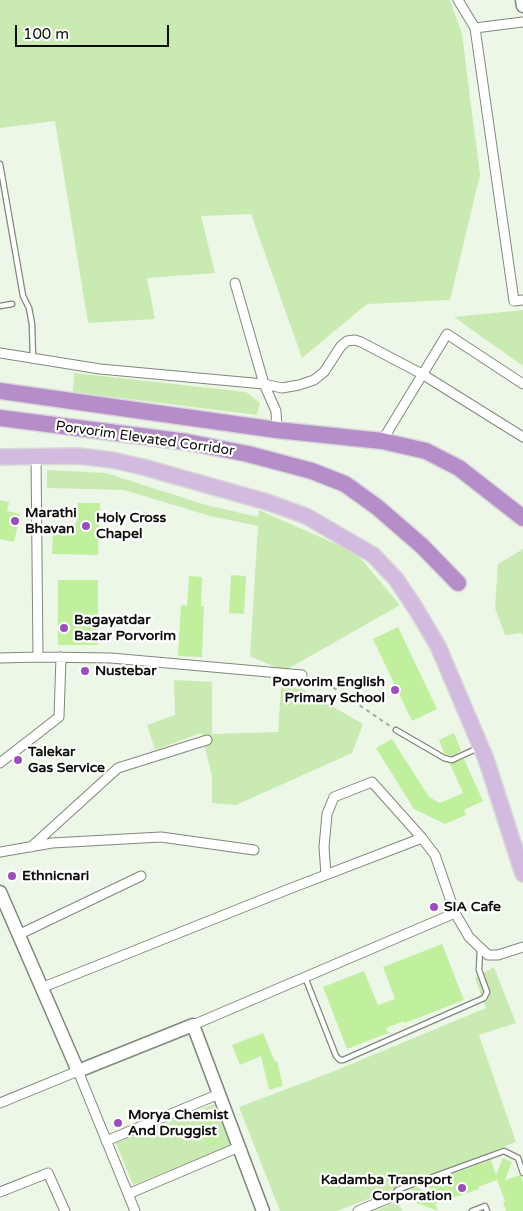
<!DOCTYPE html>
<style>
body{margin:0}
#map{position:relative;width:523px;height:1211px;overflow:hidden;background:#edf7e8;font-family:"Varela Round",sans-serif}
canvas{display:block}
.scale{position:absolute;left:15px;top:25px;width:154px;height:22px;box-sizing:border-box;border:2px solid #0b0e09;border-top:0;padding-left:6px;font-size:15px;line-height:18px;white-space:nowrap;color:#0b0e09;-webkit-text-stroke:4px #fff;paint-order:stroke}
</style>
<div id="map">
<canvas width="523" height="1211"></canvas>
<div class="scale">100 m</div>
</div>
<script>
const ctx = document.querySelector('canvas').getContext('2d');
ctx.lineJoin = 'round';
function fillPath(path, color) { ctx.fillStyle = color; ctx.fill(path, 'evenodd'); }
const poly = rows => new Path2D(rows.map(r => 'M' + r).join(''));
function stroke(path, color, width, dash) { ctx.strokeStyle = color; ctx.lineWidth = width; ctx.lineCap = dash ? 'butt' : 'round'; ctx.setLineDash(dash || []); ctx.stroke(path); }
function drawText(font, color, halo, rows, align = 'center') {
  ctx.font = font + ' "Varela Round",sans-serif'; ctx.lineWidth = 4.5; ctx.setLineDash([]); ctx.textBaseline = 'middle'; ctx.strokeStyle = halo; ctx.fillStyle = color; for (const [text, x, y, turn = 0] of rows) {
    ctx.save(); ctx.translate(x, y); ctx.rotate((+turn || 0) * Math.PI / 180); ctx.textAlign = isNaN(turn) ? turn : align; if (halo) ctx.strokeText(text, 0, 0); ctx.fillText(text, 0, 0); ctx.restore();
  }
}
const green = poly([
 [0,0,450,0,462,34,480,175,450,300,367,304,302,358,251,214,201,216,215,273,147,278,155,319,88,323,55,121,0,128],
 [523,310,523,366,454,317],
 [74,373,246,392,260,403,257,415,73,392],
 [47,470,106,473,206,505,258,517,259,510,356,553,400,605,284,671,250,656,258,526,210,516,124,490,47,488],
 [523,549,523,636,521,633,505,635,495,608,498,564],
 [174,680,212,682,212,734,278,732,281,687,302,689,363,724,352,753,236,805,212,803,212,776,201,733,155,750,147,725,175,715],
 [494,967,516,1023,479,1035,516,1142,337,1211,280,1211,239,1107,332,1072,486,1008,475,978],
 [214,1104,231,1146,133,1185,116,1143],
 [398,1201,402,1211,374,1211]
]);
const building = poly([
 [0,500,9,502,7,511,20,514,14,542,0,539],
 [78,503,100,503,98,555,52,554,53,530,69,530,77,522],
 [231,575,246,576,244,614,229,613],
 [189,576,202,577,201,606,204,606,202,657,178,656,181,605,187,606],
 [58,580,98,580,98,645,58,645],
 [398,627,437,709,412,721,373,639],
 [454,733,461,751,452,756,444,753,439,740],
 [392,739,429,797,440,803,463,793,450,764,464,759,483,801,464,810,466,815,445,824,414,809,376,748],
 [442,944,464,1000,405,1023,404,1021,386,1028,388,1033,347,1049,323,987,364,971,378,1005,395,999,383,967],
 [263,1033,275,1062,277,1061,283,1086,269,1090,261,1056,240,1065,232,1045],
 [210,1111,222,1141,208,1147,196,1116],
 [503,1158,512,1162,505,1180,520,1175,521,1176,523,1182,523,1211,506,1211,503,1202,505,1201,497,1180,478,1187,479,1189,435,1204,438,1211,408,1200,412,1189,416,1187,432,1194,428,1183,491,1160,496,1175]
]);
const path = poly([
 [312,677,321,679,390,726]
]);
const lane = poly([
 [0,164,23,296,29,308,32,324,33,359],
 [0,306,12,304],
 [396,730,444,758,452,760,478,748],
 [305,977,336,1056,340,1060,343,1060,484,998,487,992,479,970,480,949],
 [396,1195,397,1190,504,1151,518,1158,523,1173],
 [472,1211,485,1206,487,1211]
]);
const street = poly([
 [458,0,475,28,523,22],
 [475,28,514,301,523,300],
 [235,283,264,384,276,411,277,430],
 [0,353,100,369,264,384,282,388,299,385,314,380,324,372,341,346,347,341,355,340,361,342,422,374,523,437],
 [382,441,447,334,523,384],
 [36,456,38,657],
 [0,658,38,657,111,658,302,675],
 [0,763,59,717,61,657],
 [31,847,118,768,207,740],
 [0,852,52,843,161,837,254,850],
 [326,875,324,847,327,814,334,797,372,782,422,838],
 [18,935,141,876],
 [41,988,289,889,422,838,435,855,455,913],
 [193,1025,455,913,469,937,488,955,498,955,523,947],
 [0,1103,78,1071,135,1211],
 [106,1141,219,1094],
 [0,1192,48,1173,65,1211],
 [128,1194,239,1147],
 [358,1211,396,1195]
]);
const secondary = poly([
 [522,0,523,6],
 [0,892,78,1071,193,1025,263,1211]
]);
const primary = poly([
 [0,457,78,456,112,460,143,467,267,502,306,516,373,555,396,579,416,609,438,646,486,759,523,874]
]);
const highway = poly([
 [0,391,277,430,382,441,426,451,459,468,523,518],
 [0,418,187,442,248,454,312,471,345,484,377,507,422,546,458,583]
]);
const markers = [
 [15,521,5,"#9b4dbf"],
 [86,526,5,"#9b4dbf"],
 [64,628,5,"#9b4dbf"],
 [85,671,5,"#9b4dbf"],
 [395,690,5,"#9b4dbf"],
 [18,760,5,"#9b4dbf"],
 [12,876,5,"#9b4dbf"],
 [434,907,5,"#9b4dbf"],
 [118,1123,5,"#9b4dbf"],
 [462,1188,5,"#9b4dbf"]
];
const streetNames = [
 ["Porvorim Elevated Corridor",145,439,8]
];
const poiNames = [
 ["Marathi",25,513],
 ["Bhavan",25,529],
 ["Holy Cross",96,518],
 ["Chapel",96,534],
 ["Bagayatdar",74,620],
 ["Bazar Porvorim",74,636],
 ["Nustebar",95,671],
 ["Porvorim English",385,682,"right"],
 ["Primary School",385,698,"right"],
 ["Talekar",28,752],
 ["Gas Service",28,768],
 ["Ethnicnari",22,876],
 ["SIA Cafe",444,907],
 ["Morya Chemist",128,1115],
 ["And Druggist",128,1131],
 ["Kadamba Transport",452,1180,"right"],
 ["Corporation",452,1196,"right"]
];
fillPath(green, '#c9ebb2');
fillPath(building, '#c0ef9e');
stroke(lane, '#80887b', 7);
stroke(street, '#80887b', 11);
stroke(secondary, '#80887b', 15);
stroke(primary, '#d8d8d8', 18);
stroke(highway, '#d8d8d8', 19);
stroke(path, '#a6aea2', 2, [4, 4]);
stroke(lane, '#fff', 4.5);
stroke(street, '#fff', 9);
stroke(secondary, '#fff', 12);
stroke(primary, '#d3bbdf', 15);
stroke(highway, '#b58dc9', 16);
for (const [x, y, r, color] of markers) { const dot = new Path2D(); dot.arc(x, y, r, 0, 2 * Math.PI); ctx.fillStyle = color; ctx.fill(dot); stroke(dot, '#fff', 2); }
drawText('14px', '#0b0e09', '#fff', streetNames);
drawText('bold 14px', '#0b0e09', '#fff', poiNames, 'left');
</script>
